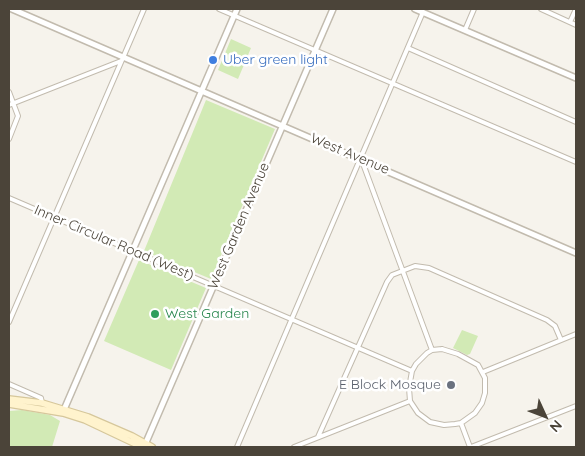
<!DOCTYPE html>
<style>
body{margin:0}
#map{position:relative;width:585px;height:456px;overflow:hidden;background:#f6f3ec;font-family:Quicksand,sans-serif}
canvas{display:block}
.frame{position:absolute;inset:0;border:10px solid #4b4439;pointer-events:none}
.north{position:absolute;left:520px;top:391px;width:50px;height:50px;-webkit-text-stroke:4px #fff;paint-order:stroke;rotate:133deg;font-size:14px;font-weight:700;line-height:20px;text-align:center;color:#4b4439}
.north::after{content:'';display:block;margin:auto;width:18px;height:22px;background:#4b4439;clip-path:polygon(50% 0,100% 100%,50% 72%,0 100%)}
</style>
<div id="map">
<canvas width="585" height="456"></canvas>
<div class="frame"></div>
<div class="north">N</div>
</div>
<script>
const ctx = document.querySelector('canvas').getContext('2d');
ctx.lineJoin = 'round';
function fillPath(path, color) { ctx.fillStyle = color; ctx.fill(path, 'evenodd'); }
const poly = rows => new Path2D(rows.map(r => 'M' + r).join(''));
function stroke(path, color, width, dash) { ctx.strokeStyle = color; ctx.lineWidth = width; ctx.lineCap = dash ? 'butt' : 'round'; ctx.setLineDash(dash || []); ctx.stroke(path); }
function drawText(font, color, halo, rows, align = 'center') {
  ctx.font = font + ' Quicksand,sans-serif'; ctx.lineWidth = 5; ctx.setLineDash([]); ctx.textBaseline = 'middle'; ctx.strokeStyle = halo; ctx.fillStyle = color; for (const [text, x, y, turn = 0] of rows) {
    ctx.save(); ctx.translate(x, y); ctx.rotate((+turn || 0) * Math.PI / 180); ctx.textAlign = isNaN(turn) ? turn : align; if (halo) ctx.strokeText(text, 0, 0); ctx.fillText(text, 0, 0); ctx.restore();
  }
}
const green = poly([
 [231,39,251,48,238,79,218,70],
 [206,100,275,129,211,279,144,251],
 [139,260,206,288,171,370,104,341],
 [462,330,478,336,470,354,467,355,453,348],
 [22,410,50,415,60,421,52,447,9,447,9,411]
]);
const minor = poly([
 [219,9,576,162],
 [541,9,576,25],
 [570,22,576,9],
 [465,30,474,9],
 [408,48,576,122],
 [9,92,18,116,9,139],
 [9,105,121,61],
 [362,161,432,350],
 [9,198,412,371],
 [9,322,144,9],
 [442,349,458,354,478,365,485,378,485,393,482,403,475,413,461,423,455,424,444,425,430,422,418,413,410,401,409,388,412,371,416,364,427,353,432,350,442,349],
 [483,372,576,334],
 [9,384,41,398,42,403],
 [461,423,470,447],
 [318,437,387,282,392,275,415,266,429,268,547,320,555,326,561,340],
 [237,447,423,12],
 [294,447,410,401],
 [471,447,576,406]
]);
const tertiary = poly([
 [12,9,576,253],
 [415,9,576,78],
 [63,412,237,9],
 [144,447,333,9]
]);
const secondary = poly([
 [9,399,42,403,88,417,132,436,152,447],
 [9,404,63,413,85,420,142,447]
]);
const markers = [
 [213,60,5,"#3f7fe0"],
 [155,314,5,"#2e9e5b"],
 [451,385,5,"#6b7280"]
];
const shopNames = [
 ["Uber green light",223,60]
];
const streetNames = [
 ["West Avenue",350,154,23],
 ["West Garden Avenue",239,226,-67],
 ["Inner Circular Road (West)",114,243,23]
];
const leisureNames = [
 ["West Garden",165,314]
];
const worshipNames = [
 ["E Block Mosque",441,385]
];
fillPath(green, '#d2eab5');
stroke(minor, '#c2bbae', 6);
stroke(tertiary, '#c2bbae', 8);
stroke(secondary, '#d6c79b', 8);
stroke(minor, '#fff', 4);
stroke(tertiary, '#fff', 5);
stroke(secondary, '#fff3cd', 5.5);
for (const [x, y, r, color] of markers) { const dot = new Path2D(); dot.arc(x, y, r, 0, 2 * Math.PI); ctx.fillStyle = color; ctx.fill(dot); stroke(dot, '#fff', 2); }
drawText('14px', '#366cbe', '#fff', shopNames, 'left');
drawText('14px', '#4b4439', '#fff', streetNames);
drawText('14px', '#27864d', '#fff', leisureNames, 'left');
drawText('14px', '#5b616d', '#fff', worshipNames, 'right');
</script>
